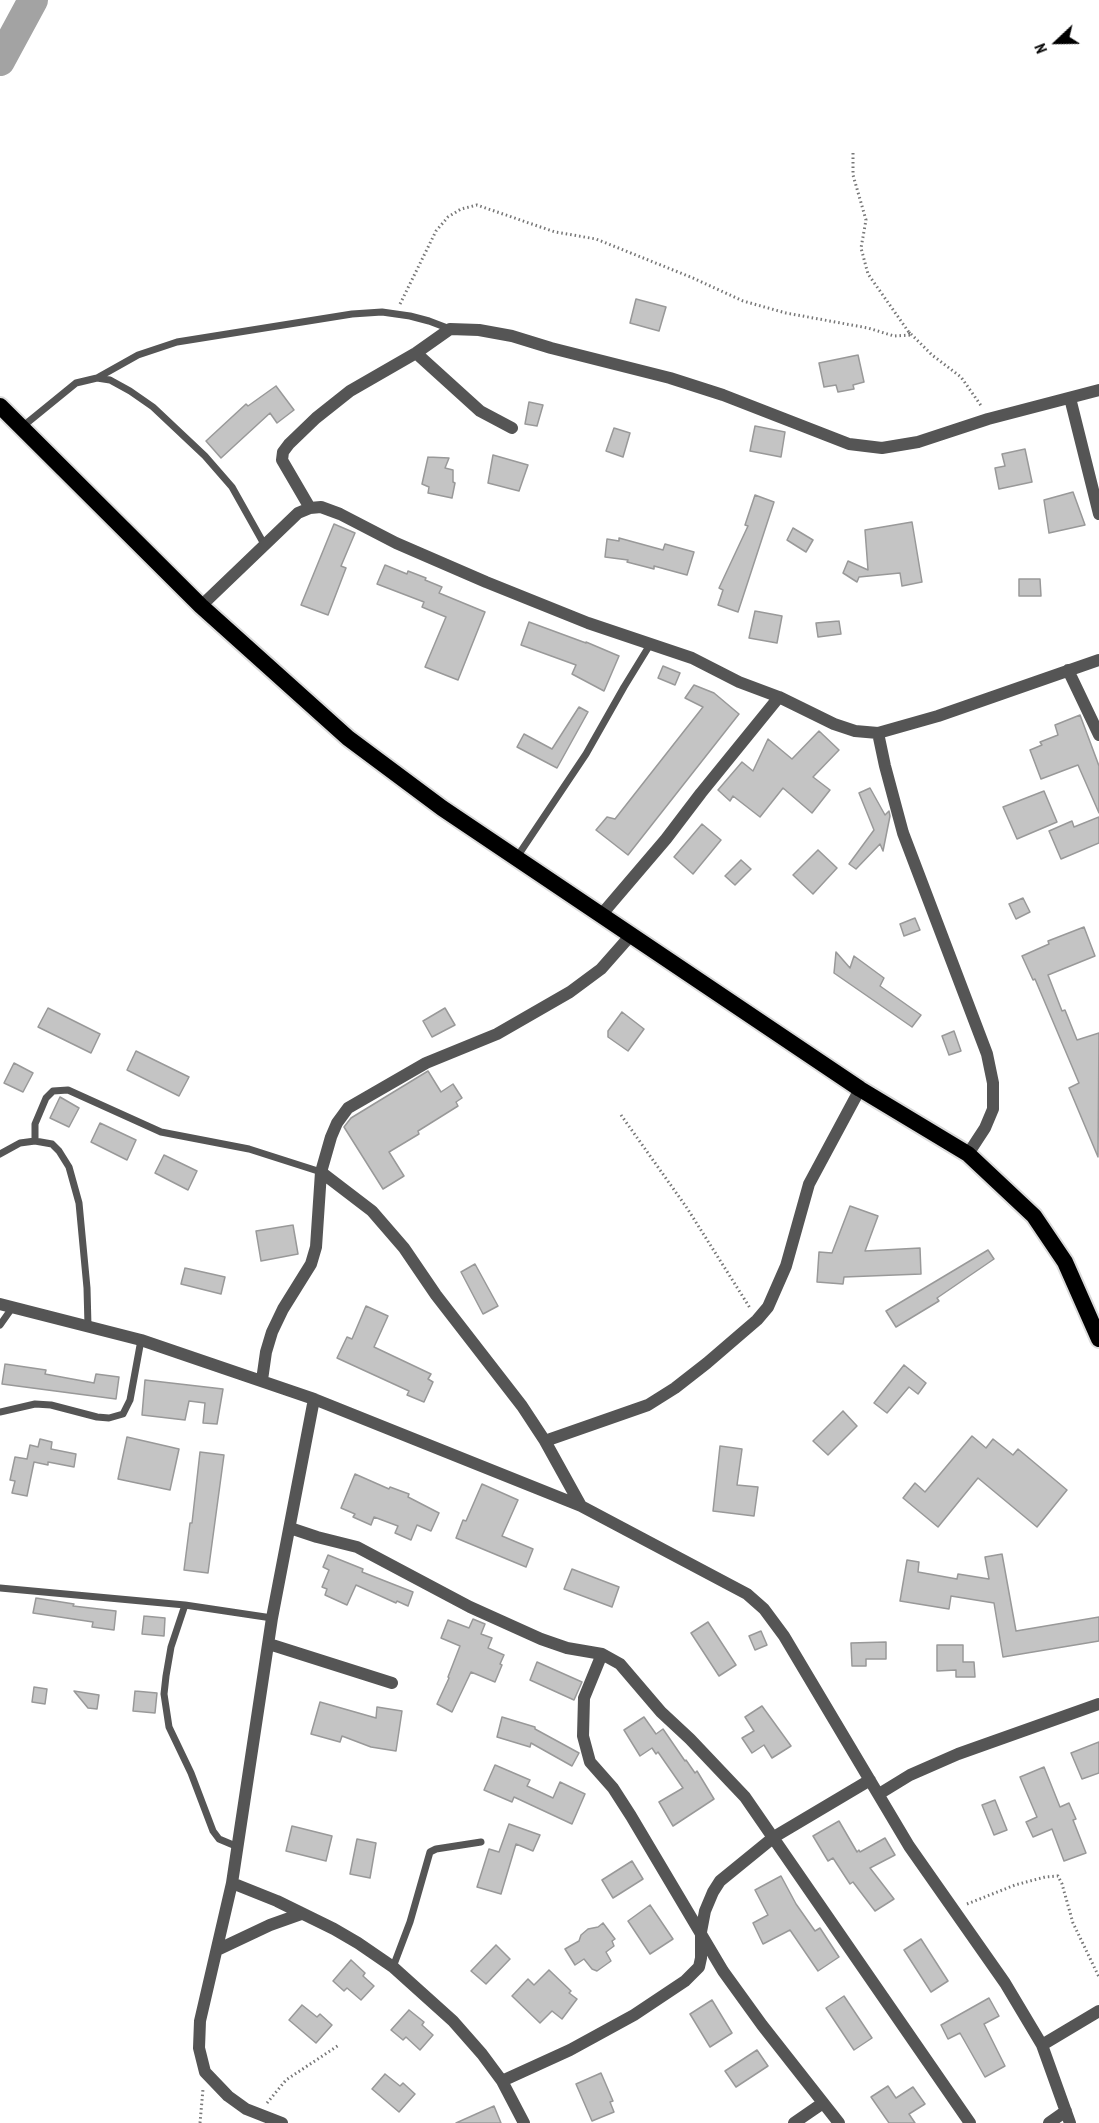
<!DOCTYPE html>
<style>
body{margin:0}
#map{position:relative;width:1099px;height:2123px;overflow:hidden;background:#fff;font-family:"PT Sans Narrow",sans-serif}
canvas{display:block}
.north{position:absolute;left:1027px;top:12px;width:60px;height:60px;-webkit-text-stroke:4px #fff;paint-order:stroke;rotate:248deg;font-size:16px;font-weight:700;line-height:24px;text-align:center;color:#000}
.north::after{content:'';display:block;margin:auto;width:21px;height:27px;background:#000;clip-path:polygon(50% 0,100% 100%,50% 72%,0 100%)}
</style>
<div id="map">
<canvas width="1099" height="2123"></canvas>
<div class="north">N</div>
</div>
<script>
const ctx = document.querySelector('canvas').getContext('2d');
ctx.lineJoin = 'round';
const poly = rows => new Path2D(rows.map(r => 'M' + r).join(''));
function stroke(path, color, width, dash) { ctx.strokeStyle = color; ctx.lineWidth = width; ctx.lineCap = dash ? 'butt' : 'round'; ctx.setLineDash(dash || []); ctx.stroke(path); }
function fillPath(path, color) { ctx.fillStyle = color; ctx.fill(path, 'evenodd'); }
const river = poly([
 [0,61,33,0]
]);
const building = poly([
 [636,299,666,307,659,331,630,323,636,299],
 [858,355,864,382,853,385,854,389,838,392,836,385,824,387,819,363,858,355],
 [276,386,294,410,277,423,270,413,221,458,206,441,246,404,248,406,276,386],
 [529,402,543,405,537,426,525,424,529,402],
 [755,426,785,432,781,457,750,451,755,426],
 [614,428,630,433,623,457,606,451,614,428],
 [1025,449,1032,482,999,489,995,468,1005,466,1002,454,1025,449],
 [493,455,528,465,519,491,488,483,493,455],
 [428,457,449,458,445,468,453,470,453,482,455,483,452,498,428,493,429,487,422,484,428,457],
 [1073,492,1085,525,1049,533,1044,500,1073,492],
 [755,495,774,502,738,612,718,605,723,590,719,588,748,526,745,525,755,495],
 [912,522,922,582,902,586,900,573,859,577,857,582,843,573,848,561,868,570,865,530,912,522],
 [334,524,355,533,341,566,346,568,328,615,301,605,334,524],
 [793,528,813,540,806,552,787,540,793,528],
 [619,538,663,550,665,544,694,552,687,575,654,566,654,569,627,562,628,560,605,557,607,539,619,541,619,538],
 [385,565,407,574,408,571,426,578,425,580,442,587,439,593,485,612,458,680,425,667,446,617,422,607,424,602,377,584,385,565],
 [1019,579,1040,579,1041,596,1019,596,1019,579],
 [755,611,782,616,777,643,749,638,755,611],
 [839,621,841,634,818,637,816,623,839,621],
 [529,622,586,643,586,642,619,656,604,691,572,674,576,665,521,645,529,622],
 [663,666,680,673,675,685,658,678,663,666],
 [694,685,714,693,739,714,628,855,596,830,607,817,615,819,703,707,685,698,694,685],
 [579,707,588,712,557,768,517,747,524,734,552,749,579,707],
 [1080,715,1099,766,1099,813,1078,765,1041,779,1030,750,1042,745,1040,742,1058,735,1055,725,1080,715],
 [819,731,839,750,813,777,830,790,812,813,783,788,760,817,733,796,730,801,718,790,742,762,753,771,768,739,792,759,819,731],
 [870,788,885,815,889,811,890,816,883,851,880,844,856,869,849,864,874,830,859,793,870,788],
 [1044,791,1057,822,1017,839,1003,807,1044,791],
 [1099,817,1099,843,1061,859,1049,831,1072,821,1074,827,1099,817],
 [702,824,721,840,693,874,674,857,702,824],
 [818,850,837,868,813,894,793,875,818,850],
 [741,860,751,869,735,885,725,876,741,860],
 [1023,898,1030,912,1016,919,1009,904,1023,898],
 [915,918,920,930,904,936,900,924,915,918],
 [1084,927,1095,956,1048,975,1062,1011,1065,1010,1077,1040,1099,1033,1098,1157,1069,1088,1079,1083,1035,979,1033,980,1022,956,1049,944,1048,941,1084,927],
 [836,952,850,968,854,956,884,978,880,986,921,1015,912,1027,834,973,836,952],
 [48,1008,100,1034,91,1053,38,1027,48,1008],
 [445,1008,455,1025,432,1037,423,1021,445,1008],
 [622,1012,644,1029,628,1051,608,1037,608,1031,622,1012],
 [954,1031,961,1051,949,1055,942,1036,954,1031],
 [136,1051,189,1077,179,1096,127,1070,136,1051],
 [14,1063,33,1073,23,1092,4,1083,14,1063],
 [428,1071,441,1092,453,1084,462,1098,456,1102,458,1106,418,1131,419,1134,389,1152,404,1176,383,1189,344,1127,351,1118,428,1071],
 [60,1097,79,1108,69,1127,50,1118,60,1097],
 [100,1123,136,1140,127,1160,91,1142,100,1123],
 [164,1155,197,1171,188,1190,155,1173,164,1155],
 [850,1206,878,1216,865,1251,920,1248,921,1274,844,1277,843,1284,817,1282,819,1252,832,1253,850,1206],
 [293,1225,298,1254,261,1261,256,1231,293,1225],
 [988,1250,994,1259,937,1298,939,1301,896,1327,886,1311,988,1250],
 [475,1264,498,1306,483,1314,461,1272,475,1264],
 [185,1268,225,1277,221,1294,181,1284,185,1268],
 [366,1306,388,1316,374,1347,431,1374,428,1379,433,1382,424,1402,407,1395,409,1391,337,1358,347,1337,352,1339,366,1306],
 [5,1364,46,1370,45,1374,94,1383,96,1374,119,1377,116,1399,2,1384,5,1364],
 [904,1365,926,1383,918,1394,909,1387,887,1413,874,1403,904,1365],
 [145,1380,223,1389,217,1424,203,1423,205,1403,189,1401,185,1420,142,1415,145,1380],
 [843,1411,857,1426,828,1455,813,1441,843,1411],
 [972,1436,986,1448,993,1439,1013,1455,1018,1449,1067,1490,1037,1527,978,1478,938,1527,903,1498,915,1483,925,1492,972,1436],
 [127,1437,179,1449,170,1490,118,1479,127,1437],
 [40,1439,52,1442,51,1449,76,1454,74,1467,48,1462,48,1465,34,1462,27,1496,12,1493,15,1481,10,1480,15,1457,27,1459,30,1445,38,1447,40,1439],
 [720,1446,742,1449,737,1485,758,1487,754,1516,713,1511,720,1446],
 [200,1452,224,1455,208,1573,184,1570,190,1523,192,1523,200,1452],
 [355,1474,389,1489,390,1487,409,1494,408,1497,439,1513,431,1531,417,1525,411,1540,395,1533,398,1526,374,1517,371,1525,353,1517,355,1514,341,1508,355,1474],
 [482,1484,518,1500,502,1536,533,1549,526,1567,456,1538,463,1520,466,1521,482,1484],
 [1002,1554,1016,1631,1099,1617,1099,1641,1003,1657,994,1603,951,1596,949,1609,900,1601,907,1560,919,1562,918,1572,957,1579,958,1574,989,1579,985,1557,1002,1554],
 [328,1555,363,1569,362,1572,413,1592,408,1606,397,1601,396,1603,356,1585,347,1605,325,1595,327,1589,322,1587,329,1570,323,1567,328,1555],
 [572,1569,619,1587,612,1607,564,1589,572,1569],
 [36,1598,74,1604,73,1606,116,1611,114,1630,92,1627,93,1622,33,1613,36,1598],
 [144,1616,165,1618,164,1636,142,1634,144,1616],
 [473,1619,485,1624,481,1634,492,1638,488,1648,504,1655,500,1664,502,1665,495,1682,471,1672,452,1712,437,1704,449,1678,448,1677,460,1646,441,1638,448,1620,469,1628,473,1619],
 [708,1622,736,1665,719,1676,691,1633,708,1622],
 [761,1631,767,1645,755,1650,749,1636,761,1631],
 [886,1642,886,1659,866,1659,866,1666,852,1666,851,1643,886,1642],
 [937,1645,963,1645,963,1662,974,1662,975,1677,956,1677,956,1670,937,1671,937,1645],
 [537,1662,582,1682,574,1700,530,1680,537,1662],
 [34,1687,47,1689,45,1704,32,1702,34,1687],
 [74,1691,99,1695,97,1709,88,1708,74,1691],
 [135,1691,157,1693,155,1713,133,1711,135,1691],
 [320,1702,376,1718,377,1707,402,1711,396,1751,371,1747,342,1736,340,1742,311,1734,320,1702],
 [762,1706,791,1746,772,1758,764,1745,752,1753,742,1738,754,1731,745,1717,762,1706],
 [502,1717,535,1727,535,1729,579,1753,572,1766,531,1743,530,1747,497,1737,502,1717],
 [644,1717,656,1734,663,1729,685,1761,686,1760,695,1773,697,1771,714,1799,673,1826,659,1802,683,1788,658,1752,656,1754,652,1748,640,1756,624,1730,644,1717],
 [1099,1742,1099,1773,1082,1779,1071,1753,1099,1742],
 [495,1765,530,1780,527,1786,553,1798,560,1782,585,1794,572,1824,514,1797,512,1802,484,1790,495,1765],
 [1044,1767,1060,1807,1069,1803,1076,1819,1073,1820,1086,1853,1064,1861,1052,1829,1033,1837,1026,1822,1037,1817,1020,1777,1044,1767],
 [995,1800,1007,1830,994,1835,982,1805,995,1800],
 [839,1821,857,1852,859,1850,860,1852,885,1838,895,1855,870,1868,894,1899,875,1911,853,1882,850,1884,833,1858,828,1861,813,1836,839,1821],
 [509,1824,540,1835,533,1851,516,1844,501,1894,477,1887,489,1849,499,1852,509,1824],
 [292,1826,332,1836,326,1861,286,1851,292,1826],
 [357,1839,376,1843,370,1878,350,1874,357,1839],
 [632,1861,643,1879,613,1898,602,1880,632,1861],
 [781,1876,796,1904,815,1931,820,1928,839,1957,818,1971,790,1930,763,1944,753,1923,768,1915,755,1890,781,1876],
 [650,1905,673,1939,650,1954,628,1921,650,1905],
 [603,1923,615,1939,612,1941,614,1946,606,1952,611,1961,597,1971,592,1969,584,1959,575,1965,565,1949,579,1941,581,1935,588,1929,598,1927,603,1923],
 [921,1939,948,1981,931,1992,904,1950,921,1939],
 [496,1945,510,1959,486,1984,471,1971,496,1945],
 [351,1960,365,1973,363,1976,374,1986,361,2000,347,1988,344,1991,333,1981,351,1960],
 [549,1970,571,1991,569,1993,577,1999,562,2019,552,2011,540,2023,512,1996,528,1979,534,1985,549,1970],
 [844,1996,872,2038,854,2050,826,2008,844,1996],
 [989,1998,999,2016,984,2024,1005,2066,985,2077,960,2033,948,2039,941,2025,989,1998],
 [712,2000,732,2033,710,2047,690,2014,712,2000],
 [302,2005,317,2017,320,2014,332,2025,316,2043,289,2020,302,2005],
 [409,2010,424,2022,422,2025,433,2035,420,2050,406,2037,403,2040,391,2030,409,2010],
 [757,2050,768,2066,736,2087,725,2071,757,2050],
 [601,2073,613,2101,610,2102,614,2112,592,2121,576,2084,601,2073],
 [385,2074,400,2086,403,2083,415,2094,399,2112,372,2089,385,2074],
 [888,2086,896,2098,913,2087,925,2104,909,2114,915,2123,889,2123,871,2097,888,2086],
 [494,2106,501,2123,456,2123,494,2106]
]);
const path = poly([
 [853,153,853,175,866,220,861,248,868,274,908,331,932,355,961,377,982,407],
 [400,304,436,231,448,217,461,209,477,205,555,232,596,239,693,278,743,301,786,313,868,328,894,336,911,335,908,331],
 [621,1115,687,1208,750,1308],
 [967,1904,1015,1885,1045,1877,1058,1876,1062,1884,1073,1923,1099,1977],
 [267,2103,286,2080,339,2045],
 [200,2123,203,2089]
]);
const service = poly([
 [97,378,138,355,177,342,352,314,382,312,410,316,429,321,450,329],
 [22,427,76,383,97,378,110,380,130,391,153,407,205,456,232,487,264,544],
 [517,857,586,754,624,687,651,643],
 [35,1141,35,1124,46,1098,53,1091,68,1090,161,1132,249,1149,321,1172],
 [0,1154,20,1143,35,1141,52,1144,59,1151,69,1167,79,1203,87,1288,88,1326],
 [0,1325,12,1308],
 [0,1412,35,1404,51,1405,97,1417,109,1418,123,1414,130,1400,141,1340],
 [0,1588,185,1605,272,1618],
 [185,1605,171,1647,166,1676,164,1694,169,1727,191,1773,213,1831,219,1839,238,1847],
 [393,1967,410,1922,430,1852,436,1849,481,1842]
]);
const minor = poly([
 [416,353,480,411,512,428],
 [1070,398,1099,514],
 [310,508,282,460,283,452,289,444,316,418,350,391,416,353,450,329,479,330,512,336,551,348,670,378,723,395,849,444,882,448,918,442,988,419,1099,390],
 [201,606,298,513,310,508,321,507,340,514,396,543,486,582,588,623,692,658,739,682,779,697,834,724,855,731,878,733,938,716,1099,660],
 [1068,670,1099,735],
 [878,733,885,766,903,833,987,1054,993,1083,993,1109,985,1128,968,1154],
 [602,914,666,839,701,793,779,697],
 [321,1172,372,1211,404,1248,436,1295,522,1406,545,1441,581,1506],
 [0,1304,141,1340,314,1399,581,1506,747,1594,764,1609,784,1636,909,1846,1005,1983,1042,2045,1070,2123],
 [262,1380,266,1352,272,1332,283,1309,311,1264,316,1247,321,1172,331,1137,337,1123,348,1108,426,1063,497,1034,570,992,601,969,631,935],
 [545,1441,648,1405,675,1388,707,1363,757,1320,768,1307,786,1266,809,1184,860,1089],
 [290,1528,317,1537,357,1547,470,1607,541,1639,567,1648,602,1654,620,1664,661,1712,690,1739,745,1797,970,2123],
 [269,1644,392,1683],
 [602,1654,584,1698,583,1736,590,1762,613,1788,631,1816,723,1971,762,2025,839,2123],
 [879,1794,910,1775,958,1754,1099,1704],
 [232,1883,277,1901,334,1929,358,1943,393,1967,453,2021,482,2054,502,2081,524,2123],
 [217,1950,270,1925,301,1914],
 [1042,2045,1099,2011],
 [502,2081,570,2050,634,2015,685,1981,699,1967,701,1958,701,1932,705,1911,713,1892,720,1881,774,1837,870,1780],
 [282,2123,246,2109,228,2096,205,2072,199,2048,200,2021,232,1883,272,1618,314,1399],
 [794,2123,823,2103],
 [1049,2123,1066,2111]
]);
const trunk = poly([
 [0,406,201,606,348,738,442,808,860,1089,968,1154,1034,1216,1065,1262,1099,1339]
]);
stroke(river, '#a3a3a3', 30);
fillPath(building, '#c4c4c4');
stroke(building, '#999', 1.5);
stroke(trunk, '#dbdbdb', 20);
stroke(path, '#777', 3, [1.5, 3]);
stroke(service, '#555', 7);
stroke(minor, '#555', 12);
stroke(trunk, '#000', 16);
</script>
